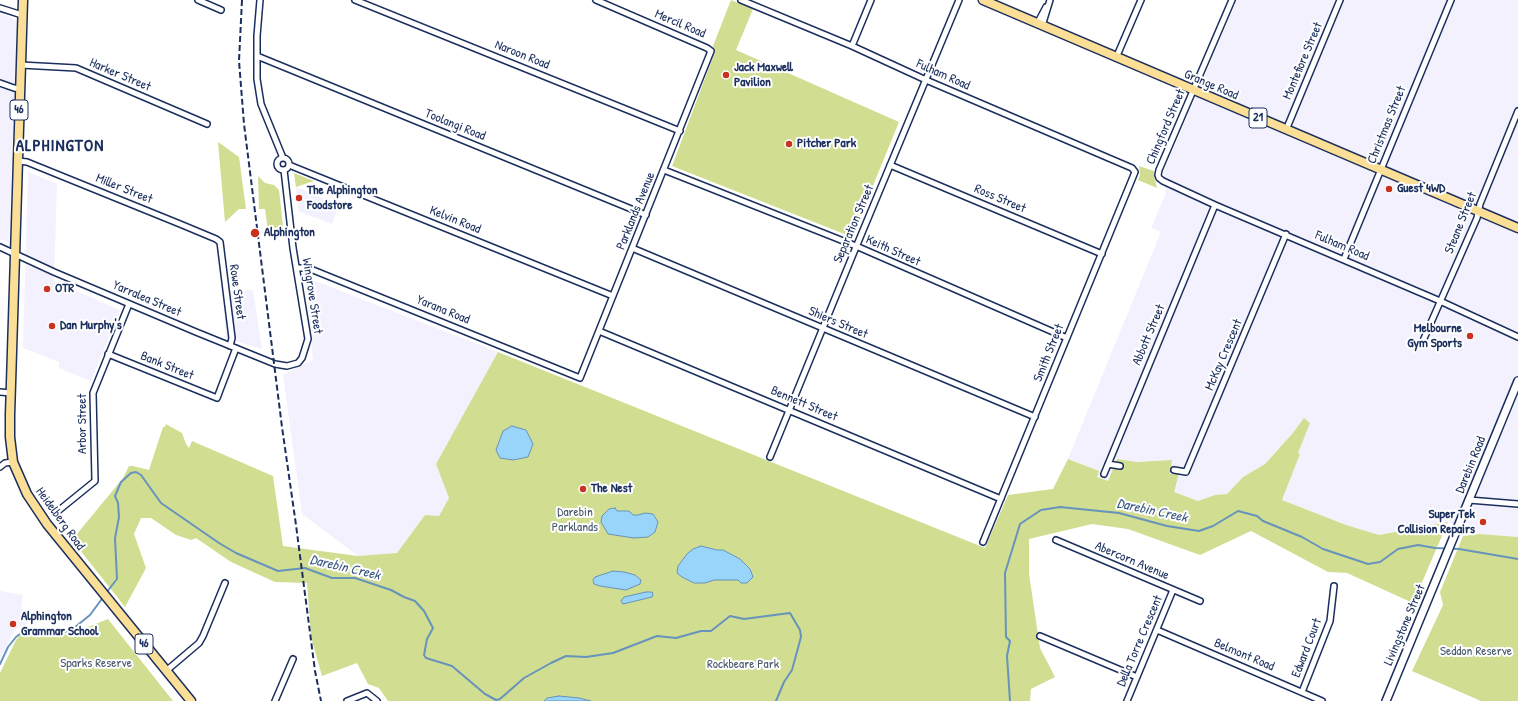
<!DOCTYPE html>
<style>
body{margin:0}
canvas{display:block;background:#fff}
</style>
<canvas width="1518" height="701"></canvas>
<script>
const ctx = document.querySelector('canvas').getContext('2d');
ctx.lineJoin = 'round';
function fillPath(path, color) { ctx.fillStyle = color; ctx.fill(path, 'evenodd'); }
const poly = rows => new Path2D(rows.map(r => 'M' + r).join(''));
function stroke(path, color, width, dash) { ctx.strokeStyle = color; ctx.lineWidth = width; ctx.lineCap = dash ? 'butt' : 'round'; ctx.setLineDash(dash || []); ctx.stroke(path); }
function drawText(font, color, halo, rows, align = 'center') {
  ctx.font = font + ' "Patrick Hand",sans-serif'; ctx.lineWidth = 4; ctx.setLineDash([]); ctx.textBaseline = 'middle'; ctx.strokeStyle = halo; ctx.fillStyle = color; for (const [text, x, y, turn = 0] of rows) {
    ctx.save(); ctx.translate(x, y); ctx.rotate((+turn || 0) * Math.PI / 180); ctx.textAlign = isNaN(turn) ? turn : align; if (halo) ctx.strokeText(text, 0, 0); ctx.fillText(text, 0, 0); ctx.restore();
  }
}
const built = poly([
 [1237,0,1518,0,1518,537,1479,534,1448,522,1379,535,1346,525,1282,500,1300,454,1298,453,1310,423,1304,418,1292,434,1265,464,1243,477,1227,494,1215,495,1198,501,1174,492,1179,474,1170,474,1172,460,1137,462,1117,459,1108,481,1097,477,1099,471,1068,459,1161,232,1151,228,1166,193,1164,171],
 [0,13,17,20,9,242,0,239],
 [28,172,57,184,54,281,120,310,91,381,59,368,59,362,23,348],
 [296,187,339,205,332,224,298,211],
 [305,277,498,352,436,464,449,498,439,516,425,515,397,553,358,556,302,514,283,375,313,360],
 [253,290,262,349,226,338,223,291],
 [0,591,23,595,21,608,30,622,16,629,11,637,0,659]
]);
const green = poly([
 [731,0,753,9,736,50,899,122,852,237,672,166,715,52,713,46],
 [218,142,239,157,246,209,239,209,225,222],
 [1139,166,1154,171,1154,176,1157,188,1138,180,1140,175],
 [294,173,314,181,296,187],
 [258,176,265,183,274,185,279,190,284,236,269,238,265,209,259,209],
 [498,352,985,548,1008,495,1053,489,1068,459,1099,471,1097,477,1108,481,1117,459,1137,462,1172,460,1170,474,1179,474,1174,492,1198,501,1215,495,1227,494,1243,477,1265,464,1292,434,1304,418,1310,423,1298,453,1300,454,1282,500,1346,525,1379,535,1448,522,1413,603,1347,573,1328,572,1251,531,1200,555,1128,529,1092,524,1029,539,1029,574,1040,648,1055,677,1031,689,1030,701,388,701,379,688,368,684,357,663,322,676,311,637,307,583,275,582,231,562,196,538,191,540,176,535,151,518,141,518,134,534,146,568,125,607,72,540,123,478,129,466,133,466,149,470,163,427,165,427,166,424,182,433,186,444,189,448,192,441,273,476,283,546,358,556,397,553,425,515,439,516,449,498,436,464],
 [1479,534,1518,537,1518,701,1481,701,1412,671,1443,605,1440,592,1463,536],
 [108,619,173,701,0,701,0,673,16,640,24,631,29,628,35,628,57,636,73,633]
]);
const water = poly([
 [512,426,526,430,533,444,528,457,513,460,500,458,496,450,503,431,512,426],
 [615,508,617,511,629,511,633,515,638,515,645,513,653,514,658,522,655,532,648,537,634,538,608,534,601,522,602,516,609,509,615,508],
 [701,546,717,550,723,550,740,559,750,569,753,577,747,583,741,583,738,580,714,580,705,583,694,583,682,577,677,573,678,566,687,554,693,549,701,546],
 [613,571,624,572,635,575,641,580,640,584,626,590,600,586,594,584,593,580,595,577,613,571],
 [646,592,651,592,653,593,652,597,623,604,621,601,624,597,646,592],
 [559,696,579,698,591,701,544,701,547,698,559,696]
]);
const stream = poly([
 [106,593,117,579,115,538,119,517,118,503,115,496,121,482,131,473,136,472,141,475,161,503,219,543,236,553,278,571,305,568,332,578,355,578,391,590,404,597,415,601,424,611,433,628,427,639,424,655,426,658,452,666,485,694,496,700,500,699,524,678,551,663,566,656,586,657,613,653,657,636,676,638,701,631,711,631,730,616,744,619,790,613,800,630,801,637,792,670,784,682,776,701],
 [0,664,8,647,16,637,28,628,69,632,90,615,104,596],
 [1010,701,1007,656,1010,641,1006,637,1005,573,1020,524,1041,510,1060,507,1119,513,1167,526,1199,531,1213,526,1238,511,1257,516,1263,521,1302,537,1323,549,1368,564,1380,562,1398,549,1418,545,1435,548,1459,549,1518,559]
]);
const minor = poly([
 [198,0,221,10],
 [260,0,257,36,257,79,261,104,283,158],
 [355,0,680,131],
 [741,0,852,46,926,80,1132,168,1135,172,983,542],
 [1232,0,1159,170,1158,175,1159,178,1163,181,1215,205,1440,301,1518,337],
 [0,8,22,15],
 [1037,24,1046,7],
 [1042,26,1050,0],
 [852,46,871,0],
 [257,56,646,215],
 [1116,58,1141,0],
 [21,65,76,68,207,124],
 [0,83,14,88,20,89],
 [1286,130,1340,0],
 '277 164a6 6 0 1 1 12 0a6 6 0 1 1-12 0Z',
 [18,161,27,162,180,224,216,239,220,242,232,338,230,346],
 [289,165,613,296],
 [890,165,1102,254],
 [664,170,856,246,1067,338],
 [0,247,54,272,196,332,275,364,287,366,298,363,302,358,308,339,293,248,284,170],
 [632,248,1035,417],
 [1344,259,1451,0],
 [297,268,308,268,580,378,711,51,707,48,596,0],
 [599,331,1001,499],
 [1422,343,1477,218,1480,204,1518,111],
 [108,354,217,398,236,348],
 [0,392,11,393],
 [770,457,854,252,959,0],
 [1108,464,1120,466],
 [0,467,5,463,13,462],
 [1174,470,1186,472,1286,234],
 [1104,474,1215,205],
 [1469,500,1518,504],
 [58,511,95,481,93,393,129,304],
 [1056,540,1200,601],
 [1157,630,1322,701],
 [1040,636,1137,677],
 [166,671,199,643,203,636,225,583],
 [1302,692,1330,621,1334,586],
 [275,701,293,659],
 [347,701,367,693,377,701],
 [1127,701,1173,590]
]);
const secondary = poly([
 [1386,701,1518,381]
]);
const primary = poly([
 [23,0,10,415,10,437,13,462,27,494,47,524,191,701],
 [983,0,1518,228]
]);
const rail = poly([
 [242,0,239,61,244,124,282,427,296,525,315,671,321,701]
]);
const markers = [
 [726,75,4,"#c8321e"],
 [789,144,4,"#c8321e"],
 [1389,189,4,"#c8321e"],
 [299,198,4,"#c8321e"],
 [255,233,5,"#c8321e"],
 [47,289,4,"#c8321e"],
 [52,326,4,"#c8321e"],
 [1470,336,4,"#c8321e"],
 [583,489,4,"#c8321e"],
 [1483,522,4,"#c8321e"],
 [13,624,4,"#c8321e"]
];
const shields = [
 [19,110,18],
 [1258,118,18],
 [144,644,18]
];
const shieldNames = [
 ["46",19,110],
 ["21",1258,118],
 ["46",144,644]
];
const streetNames = [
 ["Mercil Road",680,24,23],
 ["Naroon Road",522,55,22],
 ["Montefiore Street",1303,61,-67],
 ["Harker Street",120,75,23],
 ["Fulham Road",943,75,24],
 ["Grange Road",1211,85,23],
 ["Toolangi Road",455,125,22],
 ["Christmas Street",1387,125,-68],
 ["Chingford Street",1166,127,-67],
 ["Miller Street",124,189,22],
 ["Ross Street",1000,199,23],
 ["Parklands Avenue",636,211,-68],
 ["Kelvin Road",455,220,22],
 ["Steane Street",1461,223,-68],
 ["Separation Street",854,224,-67],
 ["Fulham Road",1342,246,23],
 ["Keith Street",893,251,24],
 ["Rowe Street",237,292,82],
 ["Wingrove Street",312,296,81],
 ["Yarralea Street",147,299,23],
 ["Yarana Road",443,310,22],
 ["Shiers Street",838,323,23],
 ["Abbott Street",1149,335,-67],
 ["Smith Street",1049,353,-68],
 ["McKay Crescent",1224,355,-67],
 ["Bank Street",167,366,22],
 ["Bennett Street",804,404,23],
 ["Arbor Street",83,424,-90],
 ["Darebin Road",1471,465,-68],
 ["Heidelberg Road",60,519,54],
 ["Abercorn Avenue",1132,561,23],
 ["Livingstone Street",1405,625,-67],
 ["Della Torre Crescent",1140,641,-67],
 ["Edward Court",1307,648,-69],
 ["Belmont Road",1244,655,23]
];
const poiNames = [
 ["Jack Maxwell",734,68],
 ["Pavilion",734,83],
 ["Pitcher Park",797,144],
 ["Guest 4WD",1397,189],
 ["The Alphington",307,191],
 ["Foodstore",307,206],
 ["Alphington",264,233],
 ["OTR",55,289],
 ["Dan Murphy's",60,326],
 ["Melbourne",1462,329,"right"],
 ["Gym Sports",1462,344,"right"],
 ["The Nest",591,489],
 ["Super Tek",1475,515,"right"],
 ["Collision Repairs",1475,530,"right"],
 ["Alphington",21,617],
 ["Grammar School",21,632]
];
const parkNames = [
 ["Darebin",575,513],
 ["Parklands",575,528],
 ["Seddon Reserve",1476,652],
 ["Sparks Reserve",96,664],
 ["Rockbeare Park",743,665]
];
const waterNames = [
 ["Darebin Creek",1152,511,12],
 ["Darebin Creek",345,568,13]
];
const districtNames = [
 ["ALPHINGTON",60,146]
];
fillPath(built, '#f3f1fd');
fillPath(green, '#d1dd90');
fillPath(water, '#99d5fa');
stroke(water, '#6793bc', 1);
stroke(stream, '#6793bc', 2);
stroke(minor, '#1b2f5e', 8);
stroke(secondary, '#1b2f5e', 10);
stroke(primary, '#1b2f5e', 11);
stroke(minor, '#fff', 5);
stroke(secondary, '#fff', 7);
stroke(primary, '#fbdf96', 8);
stroke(rail, '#1b2f5e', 2, [6, 3]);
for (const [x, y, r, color] of markers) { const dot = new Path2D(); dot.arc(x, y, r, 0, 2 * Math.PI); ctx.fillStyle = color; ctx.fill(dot); stroke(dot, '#fff', 1.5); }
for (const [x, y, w] of shields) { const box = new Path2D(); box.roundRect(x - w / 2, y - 10, w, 20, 3); ctx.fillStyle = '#fff'; ctx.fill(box); stroke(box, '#1b2f5e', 1); }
drawText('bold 12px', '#1b2f5e', null, shieldNames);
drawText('13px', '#1b2f5e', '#fff', streetNames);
drawText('bold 13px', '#1b2f5e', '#fff', poiNames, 'left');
drawText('13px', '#485a6a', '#fff', parkNames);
drawText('italic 14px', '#3a5885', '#fff', waterNames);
ctx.letterSpacing = '1px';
drawText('bold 17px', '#1b2f5e', '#fff', districtNames);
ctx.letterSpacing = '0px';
</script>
